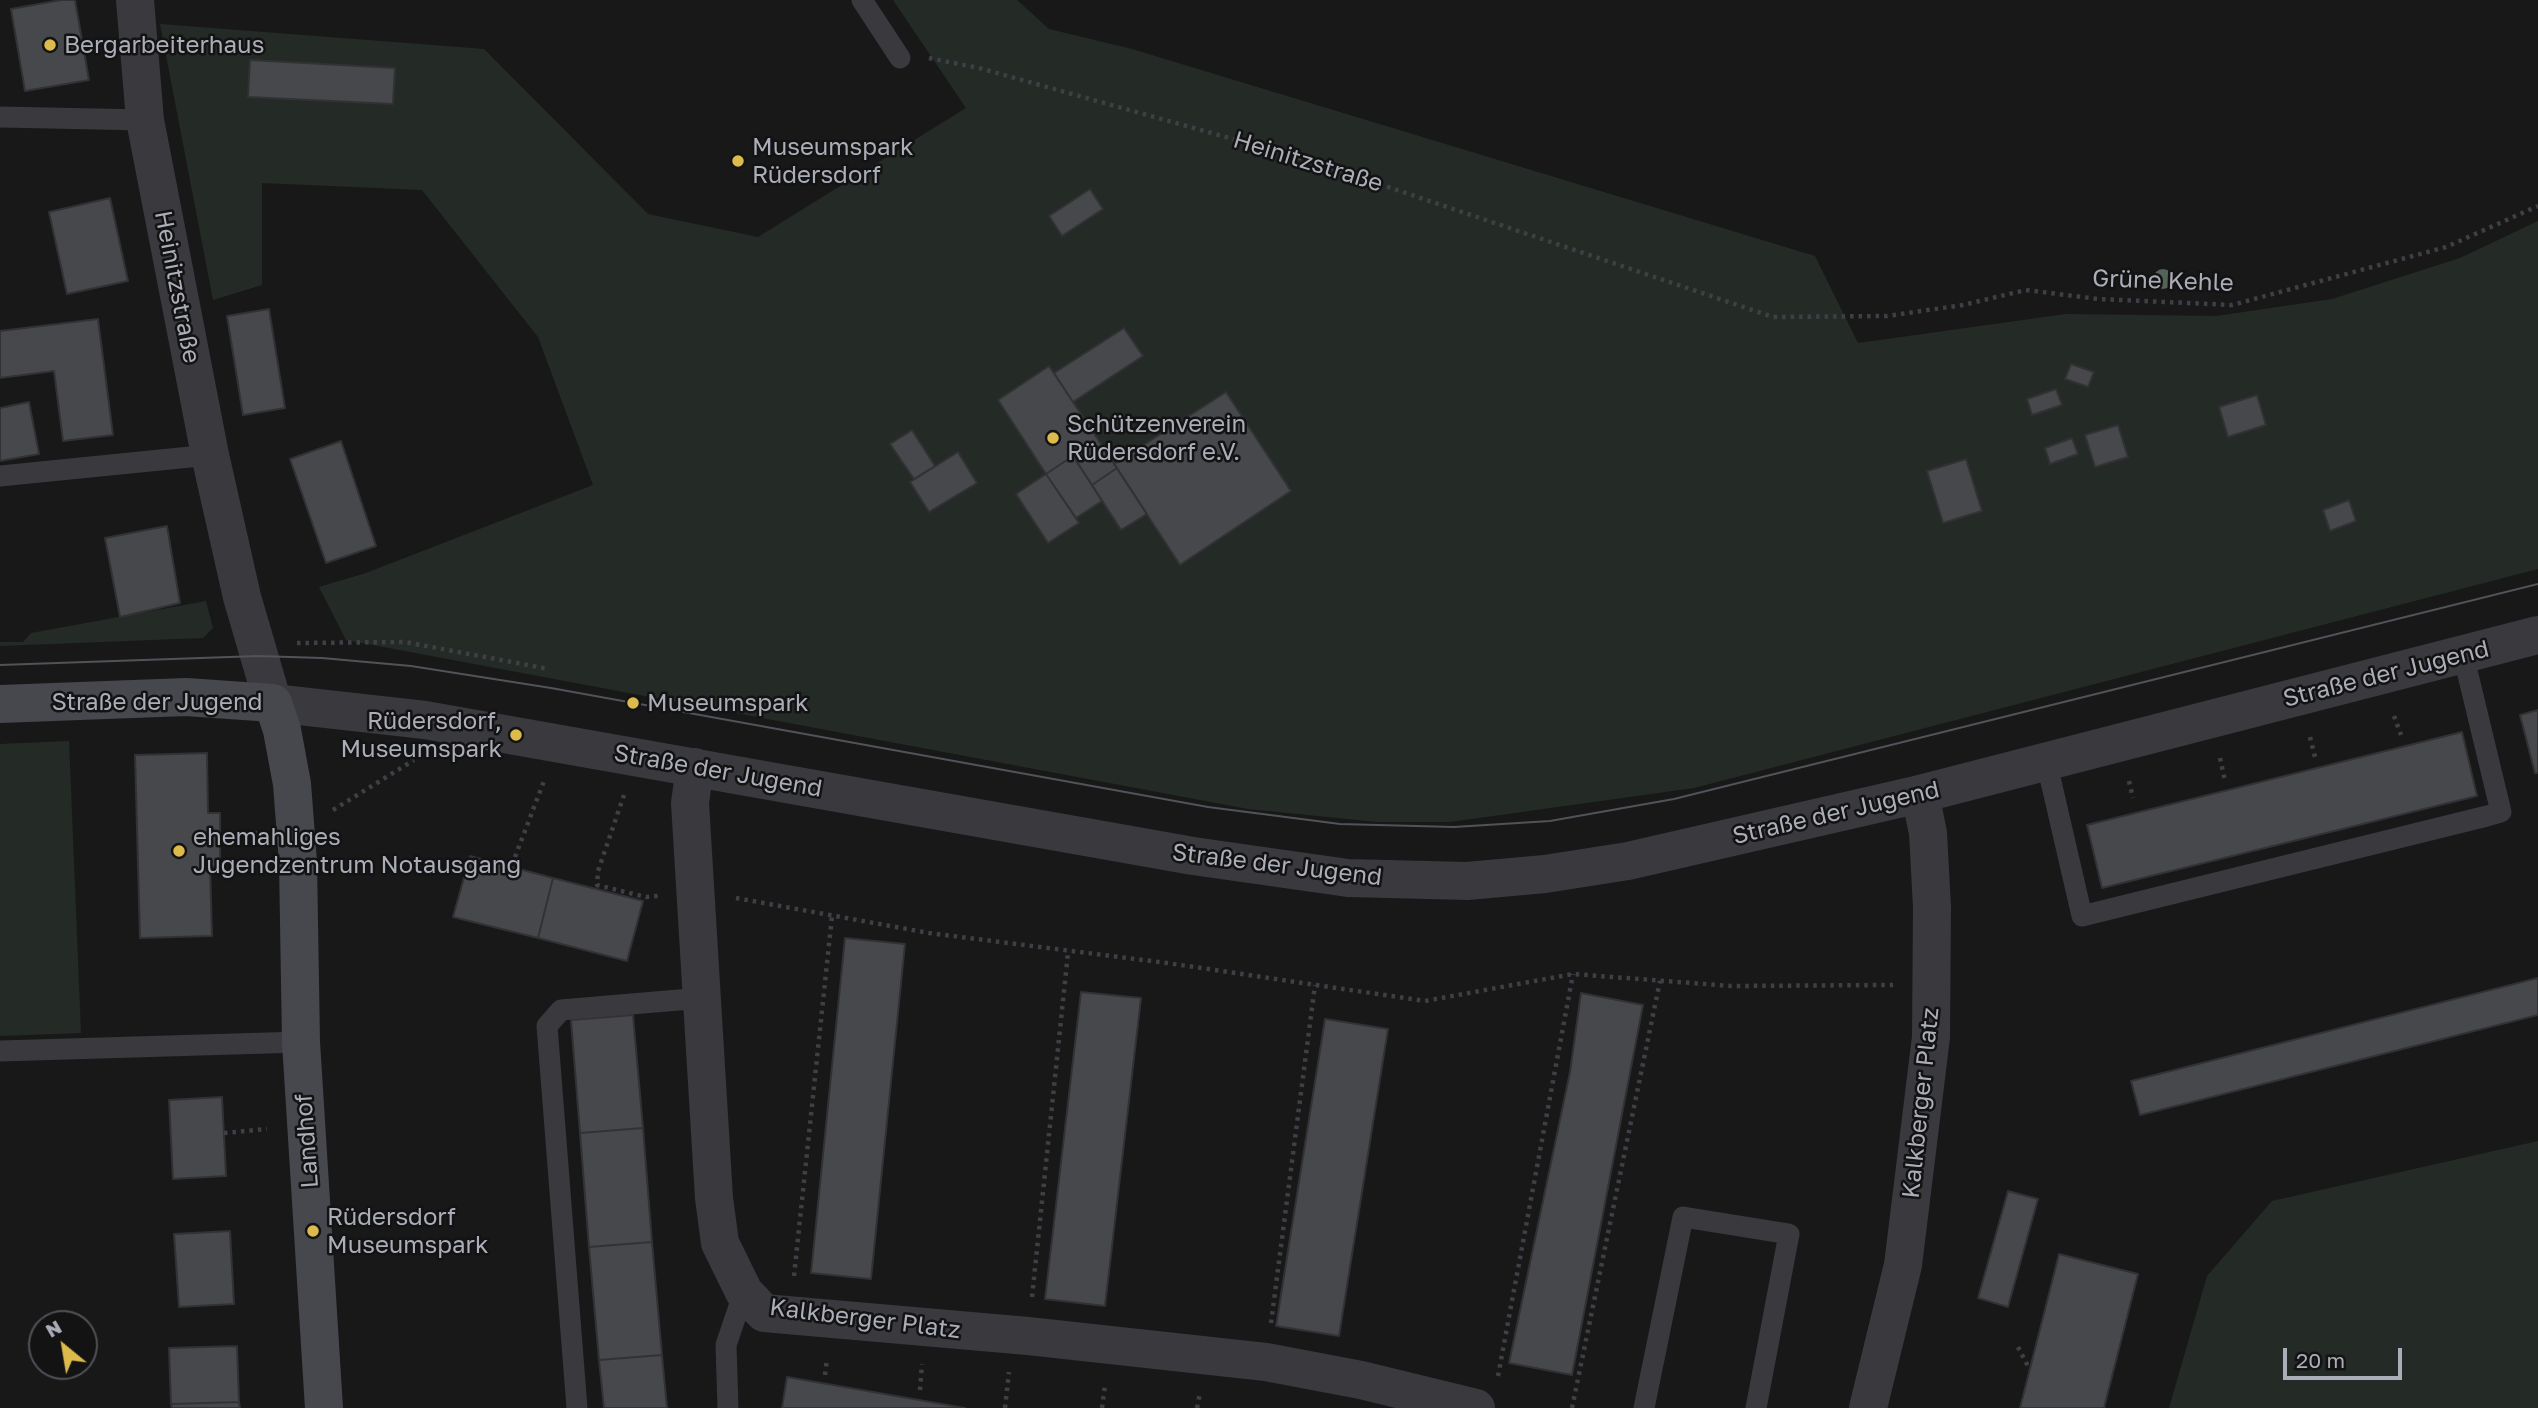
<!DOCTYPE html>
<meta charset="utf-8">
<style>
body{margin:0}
#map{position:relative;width:2538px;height:1408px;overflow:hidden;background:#181819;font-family:"Golos Text",sans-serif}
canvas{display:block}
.north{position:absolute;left:28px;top:1310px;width:70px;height:70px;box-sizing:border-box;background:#131314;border:2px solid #505156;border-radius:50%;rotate:330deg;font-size:19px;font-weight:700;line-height:28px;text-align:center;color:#abaeb8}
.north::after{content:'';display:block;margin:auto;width:24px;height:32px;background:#ddba4c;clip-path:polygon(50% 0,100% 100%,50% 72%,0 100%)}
.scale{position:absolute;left:2283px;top:1348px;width:119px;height:32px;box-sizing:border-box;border:4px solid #abaeb8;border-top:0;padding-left:9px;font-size:21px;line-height:24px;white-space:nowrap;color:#abaeb8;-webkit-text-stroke:5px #131314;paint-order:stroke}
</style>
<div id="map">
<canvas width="2538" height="1408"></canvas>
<div class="north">N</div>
<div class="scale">20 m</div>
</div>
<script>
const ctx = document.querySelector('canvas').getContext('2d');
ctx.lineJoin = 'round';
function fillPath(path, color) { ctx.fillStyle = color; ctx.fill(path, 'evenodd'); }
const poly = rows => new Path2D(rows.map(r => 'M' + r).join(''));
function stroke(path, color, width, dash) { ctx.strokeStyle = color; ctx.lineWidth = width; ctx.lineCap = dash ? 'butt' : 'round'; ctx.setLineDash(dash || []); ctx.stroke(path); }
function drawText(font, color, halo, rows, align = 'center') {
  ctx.font = font + ' "Golos Text",sans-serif'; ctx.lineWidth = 5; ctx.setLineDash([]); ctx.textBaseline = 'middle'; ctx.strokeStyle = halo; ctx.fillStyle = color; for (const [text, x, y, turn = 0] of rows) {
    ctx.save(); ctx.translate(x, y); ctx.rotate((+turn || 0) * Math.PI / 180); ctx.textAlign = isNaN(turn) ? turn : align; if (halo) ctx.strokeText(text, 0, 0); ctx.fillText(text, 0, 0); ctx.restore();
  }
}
const green = poly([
 [893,0,1017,0,1049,29,1132,49,1815,256,1858,343,2066,314,2216,316,2332,299,2460,258,2538,221,2538,569,1694,788,1450,822,1377,822,1248,809,346,640,319,587,366,573,593,485,538,337,422,190,262,183,262,285,213,300,160,24,484,49,648,214,758,237,966,108],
 [206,601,213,628,203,638,0,646,0,642,23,642,31,633],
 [69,741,81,1033,0,1036,0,744],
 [2538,1141,2538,1408,2169,1408,2207,1276,2272,1201]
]);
const building = poly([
 [61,0,75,0,89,80,25,91,11,9,61,0],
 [250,60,395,68,393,104,248,97,250,60],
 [1090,189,1103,209,1062,236,1049,216,1090,189],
 [110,198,128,281,67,294,49,212,110,198],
 [269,309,285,408,243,415,227,316,269,309],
 [98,319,113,435,63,441,54,371,0,378,0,331,98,319],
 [1124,328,1143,356,1073,402,1054,373,1124,328],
 [2071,364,2094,372,2088,387,2065,379,2071,364],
 [1049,366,1117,468,1092,485,1073,456,1046,474,998,400,1049,366],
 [2056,389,2062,405,2032,415,2027,399,2056,389],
 [1226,392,1291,491,1180,565,1114,464,1226,392],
 [2257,395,2266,425,2228,437,2219,407,2257,395],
 [29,402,39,454,0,461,0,408,29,402],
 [2118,425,2128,457,2095,467,2085,435,2118,425],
 [912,430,935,466,914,479,890,444,912,430],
 [2072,438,2078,454,2050,464,2045,448,2072,438],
 [341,441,376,546,326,563,290,459,341,441],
 [958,452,977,483,929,512,910,482,958,452],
 [1073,456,1102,501,1076,518,1046,474,1073,456],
 [1966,459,1982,511,1943,523,1927,471,1966,459],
 [1117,468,1147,514,1121,530,1092,485,1117,468],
 [1046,474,1079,523,1048,543,1016,494,1046,474],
 [2349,500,2356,521,2330,531,2323,510,2349,500],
 [167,526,180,603,120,617,105,538,167,526],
 [2538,710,2538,773,2535,773,2520,715,2538,710],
 [2462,732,2477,796,2102,888,2087,825,2462,732],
 [207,753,208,813,220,813,220,866,210,867,212,936,140,938,135,755,207,753],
 [470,856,553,878,538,938,453,917,470,856],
 [553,878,643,901,627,961,538,938,553,878],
 [845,938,905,944,871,1279,811,1273,845,938],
 [2538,978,2538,1015,2140,1115,2131,1081,2538,978],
 [1081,992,1141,998,1105,1306,1045,1299,1081,992],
 [1581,993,1643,1005,1572,1375,1509,1363,1570,1072,1581,993],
 [633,1015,643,1128,580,1133,571,1020,633,1015],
 [1325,1019,1388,1029,1339,1336,1276,1326,1325,1019],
 [222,1097,226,1176,173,1179,169,1100,222,1097],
 [643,1128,652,1242,589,1247,580,1133,643,1128],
 [2008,1191,2038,1199,2008,1307,1978,1298,2008,1191],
 [230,1231,234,1304,179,1307,174,1234,230,1231],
 [652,1242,662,1355,599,1360,589,1247,652,1242],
 [2059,1254,2138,1274,2104,1408,2020,1408,2059,1254],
 [237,1346,239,1402,171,1404,169,1348,237,1346],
 [662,1355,667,1408,604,1408,599,1360,662,1355],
 [787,1377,965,1408,782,1408,787,1377],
 [239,1402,240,1408,172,1408,171,1404,239,1402]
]);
const path = poly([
 [929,58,979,68,1308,160,1773,317,1887,316,1963,305,2026,290,2098,299,2232,305,2446,247,2538,206],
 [297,643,405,642,549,669],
 [2394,716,2401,735],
 [2310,737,2315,757],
 [2220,758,2225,781],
 [2129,781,2133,798],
 [624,795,598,871,597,885,646,897,658,896],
 [333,810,414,760],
 [220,837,258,833],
 [515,857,544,781],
 [736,898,929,933,1167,963,1425,1001,1573,974,1731,986,1893,985],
 [224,1133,267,1129],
 [794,1276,832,916],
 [1032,1297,1068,953],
 [1271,1323,1315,985],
 [2018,1347,2030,1370],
 [825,1375,827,1359],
 [1498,1376,1573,974],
 [920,1390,922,1364],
 [1005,1408,1009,1372],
 [1102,1408,1105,1385],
 [1197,1408,1200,1393],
 [1572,1408,1660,981]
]);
const service = poly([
 [862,0,900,58],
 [0,117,145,120],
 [0,476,210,455],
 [2046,760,2082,916,2487,816,2501,812,2463,654],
 [0,1051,301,1042],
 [577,1408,547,1026,561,1010,702,998],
 [728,1408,726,1345,744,1292],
 [1644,1408,1683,1217,1789,1234,1756,1408]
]);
const minor = poly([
 [135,0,145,120,210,455,242,597,273,703],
 [695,767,690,803,714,1198,720,1243,744,1292,764,1313,1028,1336,1266,1362,1361,1380,1476,1408],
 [1868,1408,1903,1265,1931,1037,1932,907,1928,833,1920,794]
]);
const tertiary = poly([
 [273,703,425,720,1193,856,1348,878,1467,881,1545,874,1628,861,1920,794,2538,635]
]);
const secondary = poly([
 [0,704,186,697,273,703,282,730,292,784,298,862,301,1042,324,1408]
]);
const tram = poly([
 [0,665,258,656,322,658,411,666,551,688,1208,807,1340,824,1454,827,1550,821,1674,799,2538,584]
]);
const trees = [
 [2163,279]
];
const markers = [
 [50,45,7,"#ddba4c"],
 [738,161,7,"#ddba4c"],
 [1053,438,7,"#ddba4c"],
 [633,703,7,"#ddba4c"],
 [516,735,7,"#ddba4c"],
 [179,851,7,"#ddba4c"],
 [313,1231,7,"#ddba4c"]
];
const poiNames = [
 ["Bergarbeiterhaus",64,45],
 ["Museumspark",752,147],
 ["Rüdersdorf",752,175],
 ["Schützenverein",1067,424],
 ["Rüdersdorf e.V.",1067,452],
 ["Museumspark",647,703],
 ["Rüdersdorf,",502,721,"right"],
 ["Museumspark",502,749,"right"],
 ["ehemahliges",193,837],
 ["Jugendzentrum Notausgang",193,865],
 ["Rüdersdorf",327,1217],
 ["Museumspark",327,1245]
];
const streetNames = [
 ["Heinitzstraße",1308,162,17],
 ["Grüne Kehle",2163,281,2],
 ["Heinitzstraße",177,287,79],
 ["Straße der Jugend",2386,674,-14],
 ["Straße der Jugend",157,702],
 ["Straße der Jugend",718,771,10],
 ["Straße der Jugend",1836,813,-13],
 ["Straße der Jugend",1277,865,7],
 ["Kalkberger Platz",1921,1103,-84],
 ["Landhof",307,1141,-94],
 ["Kalkberger Platz",865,1319,7]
];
fillPath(green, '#242b26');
fillPath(building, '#47484c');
stroke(building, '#323235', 2);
stroke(path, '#3f4045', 4.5, [3.5, 5]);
stroke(service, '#39393e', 21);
stroke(minor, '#39393e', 38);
stroke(tertiary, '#39393e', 38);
stroke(secondary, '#47484e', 38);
stroke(tram, '#525359', 2);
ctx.fillStyle = '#546357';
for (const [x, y] of trees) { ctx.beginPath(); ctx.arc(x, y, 10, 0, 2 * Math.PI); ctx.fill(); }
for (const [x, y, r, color] of markers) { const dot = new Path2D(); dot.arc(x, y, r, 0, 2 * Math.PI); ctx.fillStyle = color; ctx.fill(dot); stroke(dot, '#131314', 2.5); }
drawText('24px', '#abaeb8', '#131314', poiNames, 'left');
drawText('24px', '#abaeb8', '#131314', streetNames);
</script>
